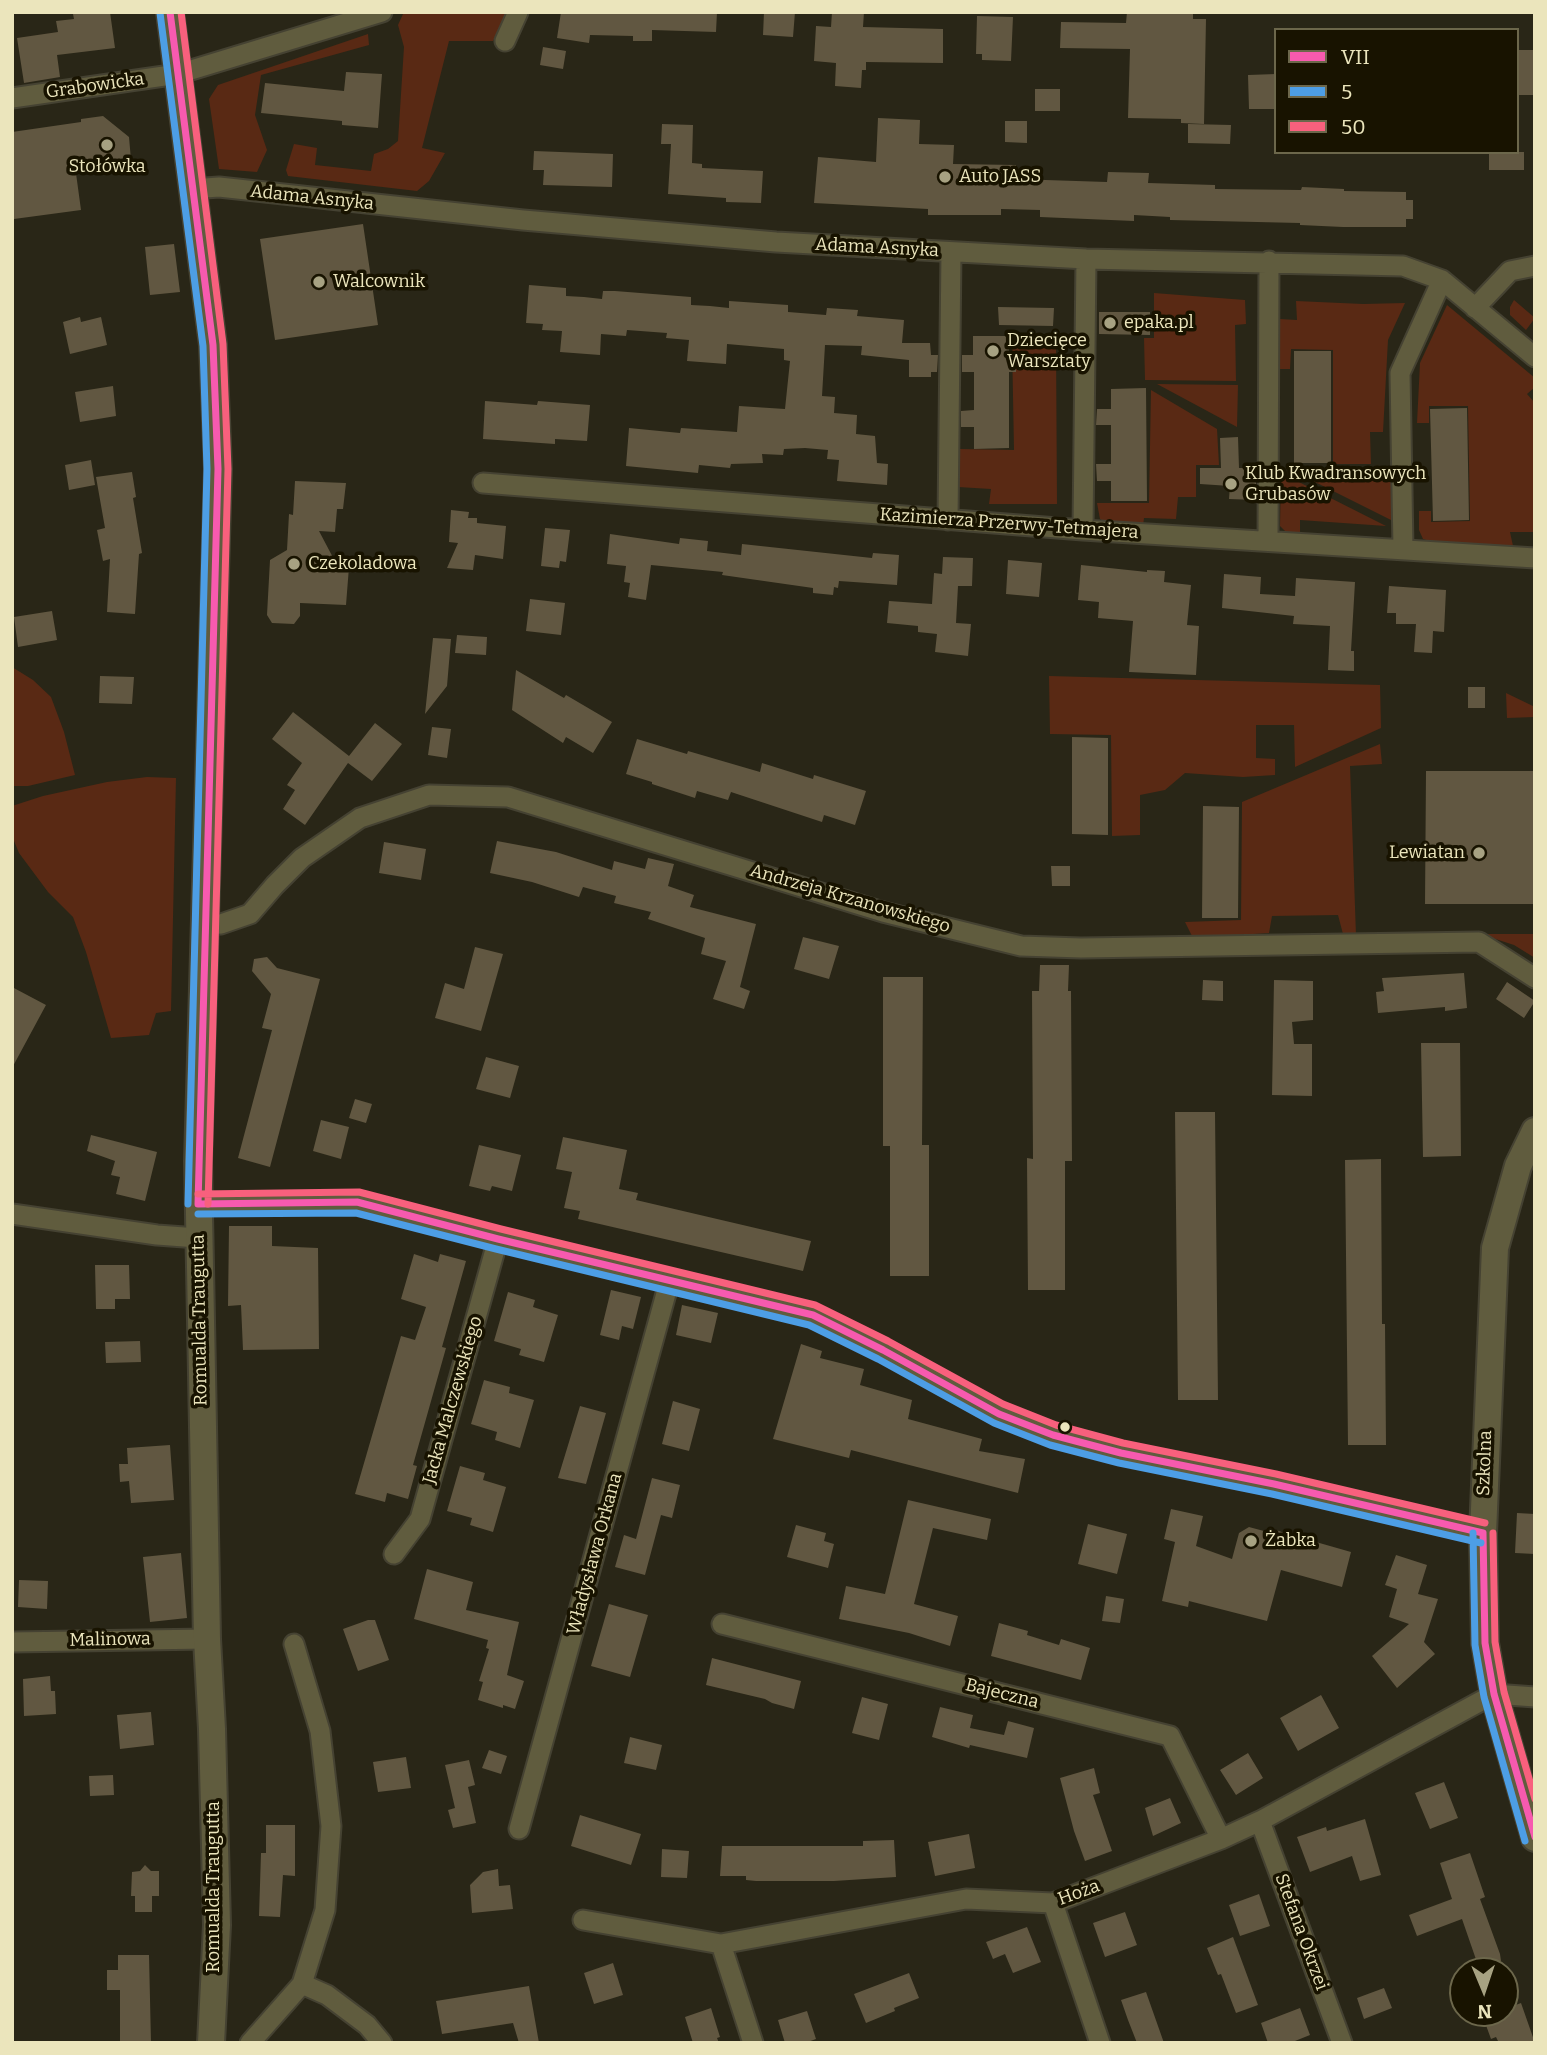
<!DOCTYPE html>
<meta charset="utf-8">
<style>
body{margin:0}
#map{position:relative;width:1547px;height:2055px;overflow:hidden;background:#292617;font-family:Bitter,serif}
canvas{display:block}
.frame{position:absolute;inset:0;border:14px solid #ebe5bc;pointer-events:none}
.legend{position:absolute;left:1274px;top:28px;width:245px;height:126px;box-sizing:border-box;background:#181300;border:2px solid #6c674b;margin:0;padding:9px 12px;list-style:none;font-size:21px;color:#ebe5bc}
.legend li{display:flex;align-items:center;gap:14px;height:35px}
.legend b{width:35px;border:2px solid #6c674b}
.north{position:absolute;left:1449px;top:1957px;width:70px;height:70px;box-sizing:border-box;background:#181300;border:2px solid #6c674b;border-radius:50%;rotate:178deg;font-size:19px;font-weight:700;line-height:28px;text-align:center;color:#ebe5bc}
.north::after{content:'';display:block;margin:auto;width:24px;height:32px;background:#a7a282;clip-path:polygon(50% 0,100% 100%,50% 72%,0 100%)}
</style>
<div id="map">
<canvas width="1547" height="2055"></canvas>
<div class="frame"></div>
<ul class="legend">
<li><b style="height:9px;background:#f75aaf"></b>VII</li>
<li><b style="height:9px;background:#4d9ee5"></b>5</li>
<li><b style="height:9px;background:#f8607d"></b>50</li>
</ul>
<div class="north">N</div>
</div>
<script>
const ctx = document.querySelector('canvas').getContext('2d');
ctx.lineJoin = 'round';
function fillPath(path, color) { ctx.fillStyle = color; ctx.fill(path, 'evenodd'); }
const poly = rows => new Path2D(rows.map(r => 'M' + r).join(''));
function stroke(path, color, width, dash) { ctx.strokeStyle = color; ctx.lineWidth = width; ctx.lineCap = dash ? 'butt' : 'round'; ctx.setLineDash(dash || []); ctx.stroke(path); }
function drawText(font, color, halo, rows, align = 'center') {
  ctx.font = font + ' Bitter,serif'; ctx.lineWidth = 7; ctx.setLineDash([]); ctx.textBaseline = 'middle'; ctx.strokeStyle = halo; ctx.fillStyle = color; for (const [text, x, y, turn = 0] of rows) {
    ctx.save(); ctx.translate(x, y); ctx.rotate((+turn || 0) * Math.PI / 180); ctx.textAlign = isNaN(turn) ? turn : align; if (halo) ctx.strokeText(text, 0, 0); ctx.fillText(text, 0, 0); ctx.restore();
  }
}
const green = poly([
 [407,12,507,12,493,41,449,41,422,148,445,153,429,181,417,191,288,176,286,170,294,144,317,148,315,165,371,171,374,154,388,149,398,141,404,47,398,25,403,14],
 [368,34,369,45,261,75,255,115,267,150,257,172,219,169,209,99,218,85],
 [1154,293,1245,300,1246,324,1235,325,1236,381,1145,380,1144,338,1154,338],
 [1514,300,1535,318,1526,330,1510,315,1510,307],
 [1296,301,1363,304,1405,303,1388,340,1383,432,1370,432,1371,464,1333,464,1333,350,1291,349,1290,369,1280,369,1279,319,1297,320],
 [1447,305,1535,378,1535,387,1527,394,1535,403,1535,532,1510,532,1513,546,1437,543,1423,539,1419,530,1419,511,1431,511,1431,522,1470,521,1468,406,1429,406,1429,423,1417,423,1420,363],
 [1012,342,1056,342,1057,504,989,504,991,489,958,487,959,449,1014,450],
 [1157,384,1238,385,1237,427],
 [1151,390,1217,429,1219,465,1196,465,1196,497,1178,497,1176,519,1144,518,1143,526,1112,526,1100,519,1097,503,1149,503],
 [1281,473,1386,526,1300,520,1300,536,1288,534,1280,526],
 [1297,473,1397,473,1397,523],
 [12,667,33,680,51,697,64,732,75,775,28,786,12,786],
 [1049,676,1380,685,1381,728,1295,767,1294,725,1256,725,1256,758,1275,759,1275,775,1243,777,1185,773,1165,790,1140,795,1140,835,1112,836,1111,735,1050,734],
 [1506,693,1535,707,1535,717,1507,718],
 [1380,744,1382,764,1350,766,1356,935,1343,934,1338,915,1272,916,1269,933,1193,938,1185,922,1241,920,1242,802],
 [147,777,176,778,171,1011,156,1013,149,1035,111,1038,86,952,73,917,48,892,19,853,12,836,12,806,43,796,107,782],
 [1480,934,1535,934,1535,958,1514,945]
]);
const building = poly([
 [86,12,110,12,115,48,57,55,60,77,24,83,17,38,58,32,56,21,74,19,73,14],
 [561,12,717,12,716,32,652,30,652,41,633,41,633,36,590,35,589,43,557,38],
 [764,12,795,12,793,37,763,35],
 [832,12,864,12,863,27,943,29,943,63,866,62,866,70,862,70,861,88,835,86,836,63,814,61,816,26,831,27],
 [1127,12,1193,12,1193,19,1206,19,1204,124,1181,123,1181,119,1128,118,1130,49,1060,48,1061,22,1126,23],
 [977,16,1013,17,1011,61,982,60,982,54,976,54],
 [543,47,566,51,563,69,540,65],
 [1517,50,1535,50,1535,95,1517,95],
 [346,72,382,74,378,128,342,125,342,121,261,113,265,83,344,91],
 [1276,74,1276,109,1249,109,1248,75],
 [1035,89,1060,89,1060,111,1035,111],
 [103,116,129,137,131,160,75,166,81,210,14,219,12,202,12,132,81,122,81,119],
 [878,118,920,120,919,144,954,145,953,164,1016,165,1015,179,1107,182,1108,172,1149,173,1148,183,1215,185,1215,189,1301,190,1302,187,1344,189,1344,191,1406,192,1406,200,1413,200,1413,219,1406,219,1406,227,1343,227,1300,225,1300,223,1170,220,1170,217,1134,215,1134,221,1040,217,1040,210,1001,209,1001,215,928,215,928,209,814,203,818,157,876,162],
 [1005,121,1027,121,1027,143,1005,142],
 [662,124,693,125,692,163,702,164,702,168,763,171,761,203,726,202,726,198,668,194,671,144,661,144],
 [1188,124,1231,125,1230,144,1188,143],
 [534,151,613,154,612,187,543,185,544,170,533,170],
 [1489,152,1524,152,1524,170,1489,170],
 [363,224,378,325,275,340,260,239],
 [174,244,180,292,150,295,145,247],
 [529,285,566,288,566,296,584,297,602,299,603,291,615,291,691,297,691,305,710,306,729,308,729,301,788,305,788,312,826,315,827,308,858,310,857,316,904,320,902,343,930,343,931,355,938,355,937,372,931,372,931,377,909,377,909,360,861,355,862,346,825,345,822,396,835,397,834,413,857,415,856,434,875,436,877,463,888,464,887,485,837,481,839,460,827,459,828,450,805,448,784,449,783,455,762,454,763,463,731,464,730,468,699,465,698,473,626,466,629,428,680,433,681,428,737,432,739,406,785,409,790,361,784,360,784,349,727,344,726,364,687,361,689,340,666,338,667,333,627,330,626,336,601,334,600,355,560,352,562,331,542,330,543,324,526,323],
 [998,307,1054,308,1053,326,999,325],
 [1099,312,1150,312,1150,335,1099,334],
 [80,317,81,322,101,317,107,345,70,354,63,322],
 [973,336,1009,336,1009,356,1016,356,1016,372,1009,372,1009,448,974,449,974,427,961,427,961,411,974,410,974,372,962,372,962,355,973,355],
 [1294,351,1331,351,1331,463,1294,463],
 [113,386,116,416,80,422,75,392],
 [1146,388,1147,501,1111,501,1111,481,1097,481,1096,464,1111,464,1111,425,1096,425,1097,409,1111,409,1111,389],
 [485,401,537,405,538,401,590,405,587,441,555,439,555,444,483,439],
 [1467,408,1469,520,1433,521,1430,409],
 [1238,437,1239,468,1256,468,1256,500,1229,499,1230,486,1200,484,1200,468,1221,468,1220,438],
 [91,460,95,485,69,490,65,465],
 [132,472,136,497,133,498,142,553,139,554,135,614,107,612,110,559,103,561,97,530,105,528,96,477],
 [295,481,346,483,343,509,337,509,335,532,319,531,338,567,349,567,346,605,300,603,300,616,294,624,272,623,267,615,270,560,287,550,289,514,293,515],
 [451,510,469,512,468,518,477,518,477,523,506,526,503,559,475,555,473,570,447,568,458,543,449,542],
 [545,528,570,530,566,562,560,561,559,568,541,566],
 [610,534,679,544,680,538,708,541,707,551,741,555,742,544,872,558,873,553,899,555,897,585,839,581,838,588,834,587,833,595,813,593,813,588,722,575,723,572,651,565,646,600,628,597,630,583,624,582,626,566,607,564],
 [943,557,973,558,972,586,958,586,956,623,971,624,968,656,935,652,937,634,918,632,918,626,887,623,889,601,932,604,934,573,942,574],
 [1008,560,1042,563,1039,597,1006,594],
 [1081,565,1147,572,1147,570,1165,571,1164,582,1191,585,1187,625,1199,626,1196,675,1129,672,1133,621,1098,618,1099,602,1078,600],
 [1224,574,1261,577,1260,594,1295,596,1296,578,1355,582,1351,651,1354,651,1354,671,1328,670,1330,626,1293,624,1294,616,1222,608],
 [1389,586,1446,590,1444,632,1433,631,1432,653,1414,652,1416,624,1396,624,1396,613,1387,613],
 [530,599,565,603,561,635,526,631],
 [52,611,57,640,18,647,14,617],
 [457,635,487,637,486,655,455,653],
 [433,638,451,639,447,686,425,714],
 [516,670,564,698,566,695,612,722,593,753,566,737,563,743,512,710],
 [100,676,134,677,132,704,99,703],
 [1468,687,1485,687,1485,708,1468,708],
 [293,712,349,756,375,723,402,744,372,781,348,763,305,825,283,809,295,790,287,785,302,763,272,739],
 [432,727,451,729,447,758,428,755],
 [1072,737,1108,738,1108,835,1072,834],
 [637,739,687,754,688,751,760,772,762,763,813,779,814,775,866,791,855,825,824,815,822,822,731,792,728,800,697,791,695,798,652,784,652,782,626,774],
 [1426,771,1535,771,1535,904,1425,904],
 [1203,806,1239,807,1238,918,1202,918],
 [497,841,556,852,612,870,614,861,645,869,648,858,674,864,668,886,694,895,690,907,756,924,740,987,750,991,744,1009,713,999,726,961,701,954,705,938,648,919,651,912,614,903,616,896,583,887,579,897,532,882,490,873],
 [384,842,426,849,421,880,379,873],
 [1051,866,1070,866,1070,886,1052,886],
 [803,937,839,946,829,979,794,969],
 [475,947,503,954,481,1031,435,1018,445,983,464,989],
 [267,957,277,968,320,979,270,1167,238,1158,272,1030,262,1028,271,994,252,971,254,959],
 [1040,965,1069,965,1068,991,1071,991,1072,1161,1065,1161,1065,1290,1028,1290,1027,1158,1033,1159,1032,991,1039,991],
 [1464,973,1467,1008,1445,1011,1445,1007,1378,1013,1376,992,1384,991,1382,978],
 [883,977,923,977,922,1145,929,1145,929,1276,890,1276,890,1146,883,1146],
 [1203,980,1223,981,1223,1001,1202,1000],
 [1274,980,1313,981,1313,1020,1292,1022,1294,1044,1312,1044,1312,1096,1272,1095],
 [1507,982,1535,1001,1524,1018,1496,999],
 [12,987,46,1005,12,1068],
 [1421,1043,1460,1043,1461,1156,1423,1157],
 [486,1057,519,1066,510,1098,476,1089],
 [355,1099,372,1104,366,1123,349,1118],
 [1175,1112,1215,1112,1218,1400,1178,1400],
 [321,1120,349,1127,341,1159,313,1151],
 [91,1135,157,1152,145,1201,116,1194,120,1177,111,1175,115,1161,87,1151],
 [563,1137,627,1150,619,1189,638,1193,636,1200,811,1241,803,1271,578,1219,580,1211,564,1208,572,1172,556,1169],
 [479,1145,521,1155,512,1191,492,1186,490,1191,469,1186],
 [1381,1159,1382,1324,1385,1324,1386,1445,1348,1445,1345,1160],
 [229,1226,272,1226,272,1246,318,1248,319,1349,243,1350,241,1305,228,1306],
 [414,1254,438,1262,440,1254,466,1261,442,1347,446,1348,413,1465,417,1466,408,1499,387,1493,385,1502,355,1494,401,1336,415,1340,426,1307,401,1299],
 [95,1265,129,1265,130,1299,115,1299,115,1309,96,1309],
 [611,1290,641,1297,633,1329,622,1326,619,1340,600,1335],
 [508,1292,535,1300,533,1307,558,1315,544,1362,519,1355,521,1349,494,1341],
 [682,1305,718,1313,711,1343,676,1335],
 [140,1341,141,1362,106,1363,105,1342],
 [801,1344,822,1351,820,1358,864,1369,860,1385,912,1400,908,1419,982,1439,979,1451,1025,1459,1018,1493,851,1450,849,1458,773,1439],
 [484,1380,510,1387,509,1393,534,1400,520,1448,495,1440,497,1432,471,1424],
 [673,1401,700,1409,689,1451,662,1444],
 [580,1406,606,1413,586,1484,558,1478],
 [170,1445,174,1500,131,1503,129,1481,120,1482,119,1464,128,1464,127,1448],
 [460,1466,485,1473,483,1480,506,1487,493,1532,470,1525,472,1518,447,1511],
 [652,1478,680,1485,672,1518,661,1515,645,1575,615,1567,624,1535,636,1539],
 [908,1500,991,1519,987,1540,933,1528,914,1604,958,1616,950,1646,909,1633,839,1619,846,1586,885,1594],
 [1171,1509,1203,1516,1196,1546,1232,1559,1239,1533,1249,1527,1275,1534,1276,1530,1315,1544,1316,1542,1351,1552,1342,1587,1281,1570,1267,1621,1189,1601,1188,1607,1162,1601,1175,1542,1164,1539],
 [1517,1513,1535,1514,1535,1554,1515,1553],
 [1088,1524,1127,1534,1117,1574,1078,1564],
 [796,1525,826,1533,824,1541,834,1544,828,1568,787,1557],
 [181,1553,187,1618,150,1622,143,1557],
 [1396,1555,1427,1565,1418,1594,1438,1599,1424,1642,1435,1654,1397,1688,1372,1656,1409,1624,1389,1617,1397,1589,1385,1585],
 [427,1569,473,1582,466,1610,519,1622,507,1675,524,1681,515,1709,503,1705,503,1708,478,1700,483,1682,479,1681,489,1649,486,1648,488,1640,414,1619],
 [19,1580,48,1581,47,1609,18,1607],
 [1106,1596,1124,1599,1120,1623,1102,1621],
 [609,1604,648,1615,630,1677,591,1666],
 [368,1620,375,1620,389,1660,358,1671,343,1629],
 [999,1623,1028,1631,1027,1635,1059,1645,1061,1639,1090,1648,1081,1680,991,1656],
 [712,1658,801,1681,794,1709,772,1703,765,1699,706,1685],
 [50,1676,51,1691,55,1691,56,1714,24,1716,23,1679],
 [1321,1695,1339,1728,1298,1751,1280,1718],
 [862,1697,888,1704,879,1740,852,1733],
 [940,1707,973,1715,970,1728,1004,1735,1008,1721,1034,1728,1027,1758,970,1745,969,1748,932,1737],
 [151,1712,154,1745,120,1749,117,1715],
 [630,1737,662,1745,656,1770,624,1763],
 [489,1750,507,1756,501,1774,482,1768],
 [1248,1753,1263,1778,1236,1795,1220,1770],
 [406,1757,411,1788,378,1792,373,1762],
 [469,1760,475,1785,468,1787,476,1823,453,1828,448,1810,455,1808,445,1765],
 [1094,1768,1100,1793,1093,1795,1112,1851,1085,1861,1074,1831,1060,1778],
 [113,1775,114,1795,90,1796,89,1776],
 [1444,1782,1458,1818,1430,1829,1415,1793],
 [1170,1798,1181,1823,1153,1836,1145,1808],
 [580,1815,641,1834,631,1865,571,1846],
 [1365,1819,1381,1875,1360,1881,1352,1856,1310,1872,1297,1837,1326,1827,1327,1831],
 [266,1825,295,1825,295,1876,283,1875,280,1917,259,1916,261,1853,266,1853],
 [969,1834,975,1868,935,1876,928,1842],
 [894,1840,896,1877,834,1881,756,1881,746,1880,746,1876,720,1876,722,1846,863,1846,863,1841],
 [662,1849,689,1851,687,1878,661,1877],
 [1470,1853,1485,1897,1480,1899,1500,1954,1501,1961,1496,1962,1499,1971,1480,1971,1462,1919,1417,1936,1409,1915,1452,1899,1440,1863],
 [145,1865,151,1871,159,1871,159,1896,152,1896,152,1912,135,1912,135,1896,131,1896,132,1872,140,1871],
 [498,1869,499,1886,510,1885,513,1909,472,1913,470,1885,483,1872],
 [1259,1894,1270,1926,1240,1936,1229,1905],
 [1125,1912,1137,1945,1105,1957,1093,1923],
 [1027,1927,1041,1962,1013,1973,1005,1954,993,1959,986,1942],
 [1233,1937,1258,2005,1236,2013,1221,1974,1218,1975,1207,1948],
 [118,1955,149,1955,151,2043,120,2043,120,1990,107,1990,107,1970,118,1970],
 [613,1963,623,1995,594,2004,584,1973],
 [909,1973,919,1998,894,2008,895,2011,866,2023,854,1994],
 [529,1986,539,2043,519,2043,513,2023,442,2034,436,2001],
 [1384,1988,1392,2008,1364,2019,1357,1998],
 [1146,1992,1164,2043,1137,2043,1128,2020,1121,2000],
 [1521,2003,1535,2043,1499,2043,1496,2037,1491,2039,1483,2017,1494,2013,1505,2013,1505,2009],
 [711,2008,720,2037,717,2038,719,2043,693,2043,685,2017],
 [1300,2008,1310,2035,1290,2043,1268,2043,1261,2023],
 [807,2011,816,2039,805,2043,785,2043,778,2020]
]);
const street = poly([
 [505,41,518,12],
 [12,98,178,74,382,12],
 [192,189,219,187,523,220,776,242,1086,259,1403,266,1442,280,1535,357],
 [1475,308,1510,271,1535,266],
 [483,483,1083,530,1535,558],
 [948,520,951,252],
 [1083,530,1086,259],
 [1268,541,1269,261],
 [1403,549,1400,373,1442,280],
 [206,925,221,924,250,914,275,885,302,858,360,818,429,795,508,797,883,912,1021,946,1081,948,1479,942,1535,978],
 [198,1204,357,1202,498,1239,813,1315,883,1350,999,1414,1053,1435,1121,1453,1274,1484,1483,1533],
 [12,1214,157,1235,198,1238],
 [394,1554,420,1519,498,1239],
 [722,1624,1170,1736,1221,1839],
 [12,1642,207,1639],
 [1260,1821,1342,2043],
 [519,1829,670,1279],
 [1053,1903,1100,2043],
 [583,1920,721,1944,966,1899,1053,1903,1221,1839,1260,1821,1494,1694,1535,1697],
 [721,1944,753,2043],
 [302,1984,327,1995,367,2025,382,2043],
 [250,2043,302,1984,325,1910,331,1826,320,1731,294,1644]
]);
const secondary = poly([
 [170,12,213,345,218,469,198,1161,207,1639,212,1729,217,1925,211,2043],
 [1535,1131,1518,1166,1495,1248,1483,1533,1485,1643,1494,1694,1535,1838]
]);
const bus1 = poly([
 [170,12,213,345,218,469,198,1204],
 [198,1204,357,1202,498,1239,813,1315,883,1350,999,1414,1053,1435,1121,1453,1274,1484,1483,1533],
 [1483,1533,1485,1643,1494,1694,1535,1837]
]);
const bus2 = poly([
 [160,13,203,346,207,469,188,1204],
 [198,1214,356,1213,496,1249,809,1325,878,1359,994,1423,1050,1445,1119,1463,1272,1494,1481,1543],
 [1473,1533,1475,1645,1484,1697,1525,1841]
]);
const bus3 = poly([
 [181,12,223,344,228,469,208,1204],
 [198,1194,359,1192,501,1229,815,1305,888,1341,1003,1404,1056,1425,1123,1443,1276,1474,1485,1523],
 [1493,1533,1495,1642,1504,1692,1535,1799]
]);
const markers = [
 [107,145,7,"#a7a282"],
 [945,177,7,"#a7a282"],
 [319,282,7,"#a7a282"],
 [1110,323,7,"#a7a282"],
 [993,351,7,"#a7a282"],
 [1231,484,7,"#a7a282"],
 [294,564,7,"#a7a282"],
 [1479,853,7,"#a7a282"],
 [1065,1427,6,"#ebe5bc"],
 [1251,1541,7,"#a7a282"]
];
const streetNames = [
 ["Grabowicka",95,86,-8],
 ["Adama Asnyka",312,198,6],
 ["Adama Asnyka",877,248,3],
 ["Kazimierza Przerwy-Tetmajera",1009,524,4],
 ["Andrzeja Krzanowskiego",850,899,16],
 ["Romualda Traugutta",200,1320,-91],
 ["Jacka Malczewskiego",453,1400,-74],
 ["Szkolna",1485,1463,-88],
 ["Władysława Orkana",595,1554,-75],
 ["Malinowa",110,1640,-1],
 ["Bajeczna",1002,1694,14],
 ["Romualda Traugutta",214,1887,-90],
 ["Hoża",1079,1893,-20],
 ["Stefana Okrzei",1301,1932,70]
];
const poiNames = [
 ["Stołówka",107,167,"center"],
 ["Auto JASS",959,177],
 ["Walcownik",333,282],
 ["epaka.pl",1124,323],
 ["Dziecięce",1007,341],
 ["Warsztaty",1007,362],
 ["Klub Kwadransowych",1245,474],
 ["Grubasów",1245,495],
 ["Czekoladowa",308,564],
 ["Lewiatan",1465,853,"right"],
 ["Żabka",1265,1541]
];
fillPath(green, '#592914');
fillPath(building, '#615741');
stroke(street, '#454232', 23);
stroke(secondary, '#454232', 30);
stroke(street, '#605c3e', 19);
stroke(secondary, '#605c3e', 26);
stroke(bus1, '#f75aaf', 7);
stroke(bus2, '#4d9ee5', 7);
stroke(bus3, '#f8607d', 7);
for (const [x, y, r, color] of markers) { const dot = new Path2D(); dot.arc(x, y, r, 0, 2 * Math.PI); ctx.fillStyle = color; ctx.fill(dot); stroke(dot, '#181300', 2.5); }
drawText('18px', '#ebe5bc', '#181300', streetNames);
drawText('18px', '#ebe5bc', '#181300', poiNames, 'left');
</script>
